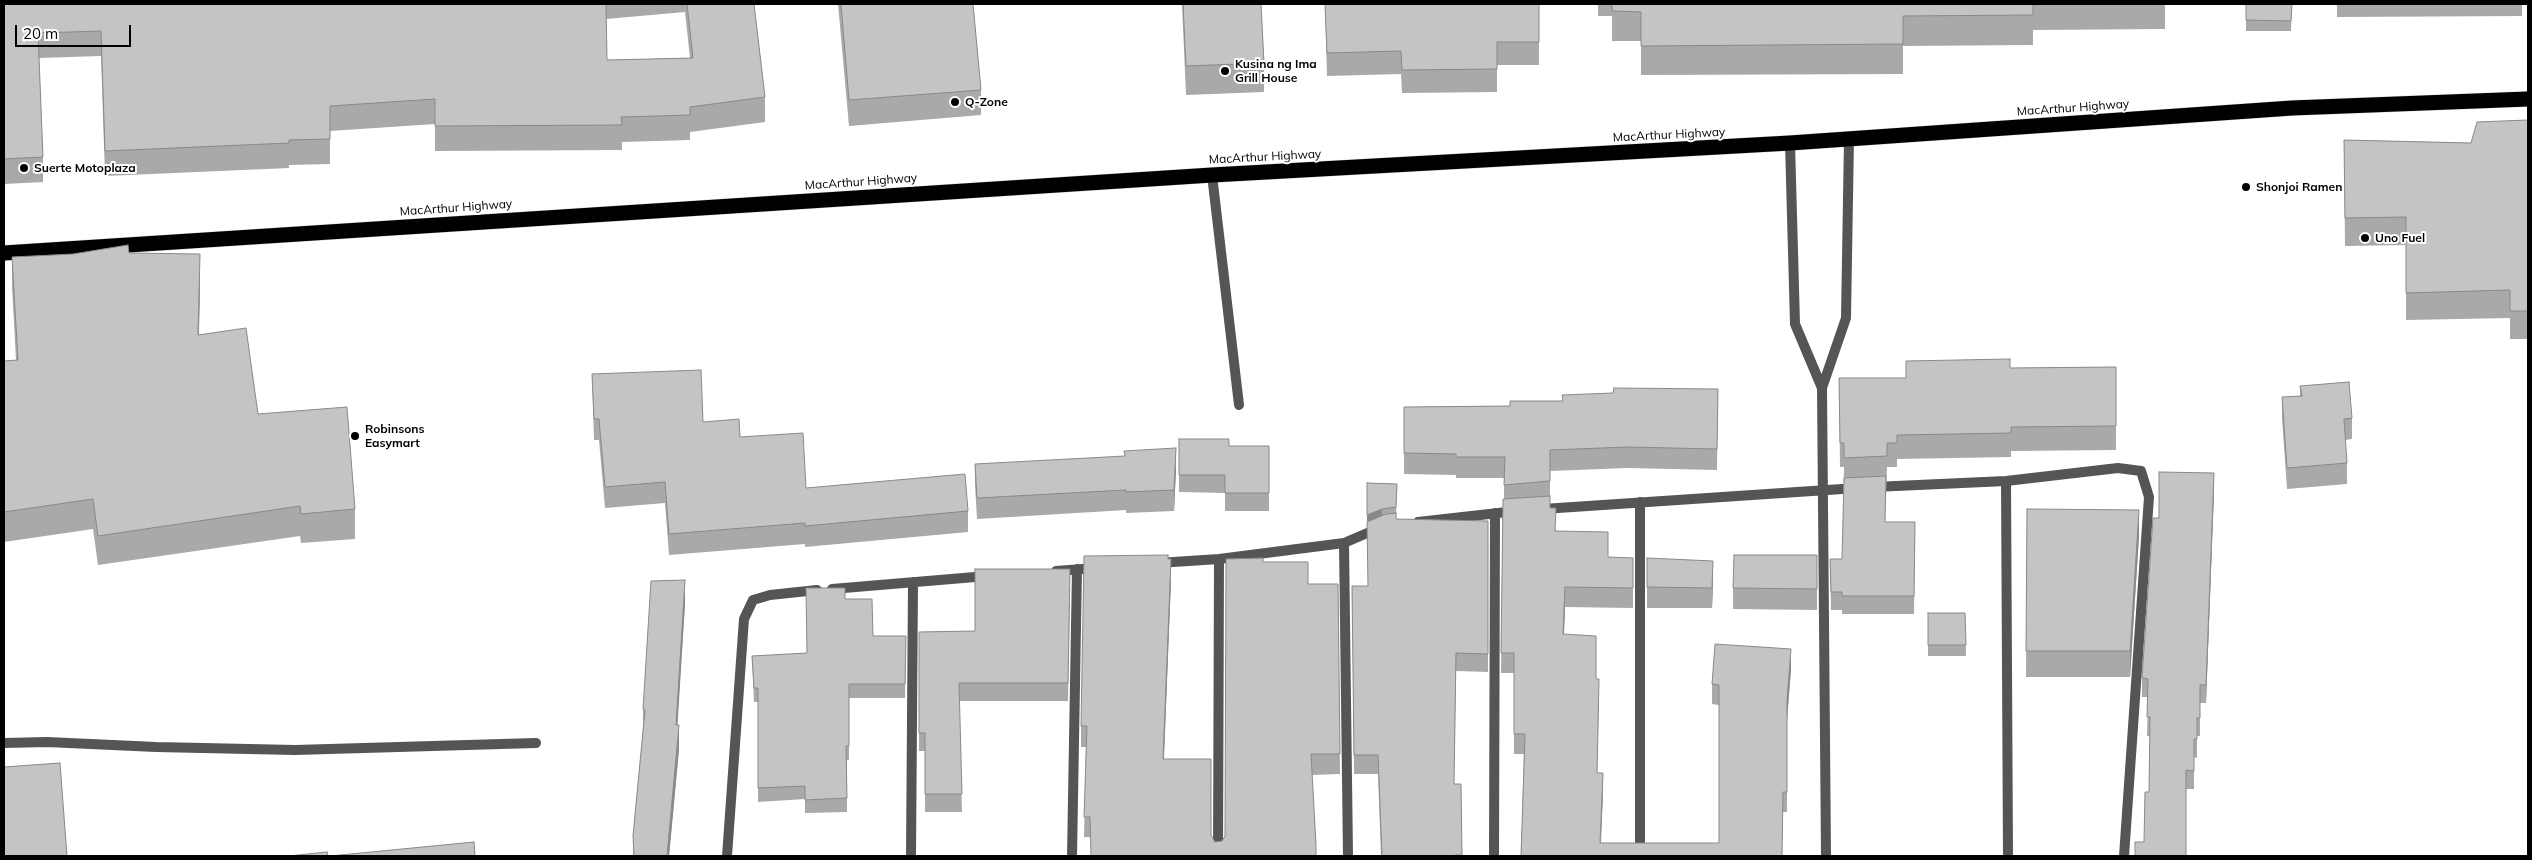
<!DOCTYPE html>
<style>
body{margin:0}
#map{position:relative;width:2532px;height:860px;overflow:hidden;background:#fff;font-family:Mulish,sans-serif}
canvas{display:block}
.frame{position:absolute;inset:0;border:5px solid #000;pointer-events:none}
.scale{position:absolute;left:15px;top:25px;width:116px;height:22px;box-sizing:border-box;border:2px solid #000;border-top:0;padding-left:6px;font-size:15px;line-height:18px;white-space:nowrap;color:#000;-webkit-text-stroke:4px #fff;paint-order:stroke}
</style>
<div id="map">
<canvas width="2532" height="860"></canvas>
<div class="frame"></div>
<div class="scale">20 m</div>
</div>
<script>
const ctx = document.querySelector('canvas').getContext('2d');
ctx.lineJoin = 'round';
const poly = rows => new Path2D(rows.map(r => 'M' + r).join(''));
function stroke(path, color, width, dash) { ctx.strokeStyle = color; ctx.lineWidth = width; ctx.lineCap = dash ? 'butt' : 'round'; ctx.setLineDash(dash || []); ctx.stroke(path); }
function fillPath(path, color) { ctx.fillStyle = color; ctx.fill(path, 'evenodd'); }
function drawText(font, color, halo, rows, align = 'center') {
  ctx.font = font + ' Mulish,sans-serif'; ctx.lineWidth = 4; ctx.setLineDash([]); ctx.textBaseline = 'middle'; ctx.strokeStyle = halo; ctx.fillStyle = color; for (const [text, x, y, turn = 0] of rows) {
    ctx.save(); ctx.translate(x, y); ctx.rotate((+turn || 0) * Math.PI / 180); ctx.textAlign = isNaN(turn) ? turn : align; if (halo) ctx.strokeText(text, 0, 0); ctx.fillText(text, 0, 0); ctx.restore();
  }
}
const lane = poly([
 [1212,175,1239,405],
 [4,743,47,742,156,747,295,750,536,743]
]);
const street = poly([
 [1790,143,1795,324,1822,388],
 [2006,481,2008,856],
 [1874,487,2006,481,2118,468,2141,471,2149,497,2124,856],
 [1640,502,1640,856],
 [1543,509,1857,488],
 [1418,522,1516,511],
 [1344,543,1348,856],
 [1158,563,1219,559,1344,543,1379,528],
 [1056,571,1096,568],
 [832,589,987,576],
 [727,856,744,619,753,600,770,595,817,590],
 [911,856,913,582],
 [1072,856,1077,569],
 [1218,856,1219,559],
 [1494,856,1495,513],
 [1826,856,1822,388,1846,318,1849,139]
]);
const highway = poly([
 [4,253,1212,175,1790,143,2292,108,2528,99]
]);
const wall = poly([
 [4,4,754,4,765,97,765,122,690,132,690,140,622,142,622,150,435,151,435,124,330,131,330,164,289,165,289,168,105,176,101,56,39,58,43,157,43,182,4,184],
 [685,12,690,58,607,60,606,19],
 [838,4,973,4,981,90,981,115,849,126],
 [1182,4,1261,4,1264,63,1264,92,1186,95],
 [1325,4,1539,4,1539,65,1497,65,1497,92,1402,93,1401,74,1327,76],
 [1598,4,2165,4,2165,29,2033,30,2033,45,1903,46,1903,74,1641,75,1641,41,1612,41,1612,16,1598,16],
 [2246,4,2292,4,2291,31,2246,31],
 [2337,4,2522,4,2522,16,2337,17],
 [2528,120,2528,339,2510,339,2510,318,2406,320,2406,245,2345,246,2344,140,2471,143],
 [129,253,200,284,199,335,258,414,355,509,355,539,301,543,300,536,98,565,93,529,4,542,4,361,16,360,12,287,12,257],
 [2116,367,2116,450,2011,451,2011,457,1897,459,1897,467,1887,467,1885,522,1915,522,1914,614,1842,614,1842,610,1831,610,1830,559,1842,559,1844,467,1840,467,1839,378,1906,378,2010,368],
 [592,374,703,422,740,437,806,488,968,511,968,532,805,547,805,544,669,555,665,503,605,508,599,440,594,440],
 [2300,386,2352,418,2352,439,2345,440,2347,463,2347,484,2287,489,2282,418,2282,397,2300,396],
 [1718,389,1717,470,1627,468,1550,471,1550,508,1556,531,1608,557,1633,558,1633,608,1565,607,1564,634,1596,679,1599,699,1597,773,1603,793,1601,843,1719,843,1719,705,1712,704,1712,684,1791,669,1787,720,1787,812,1783,812,1782,856,1521,856,1524,754,1514,754,1514,673,1501,673,1503,499,1504,499,1504,478,1456,478,1456,475,1404,474,1404,407,1510,406,1562,401],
 [1179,439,1229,446,1269,446,1269,511,1225,511,1225,493,1179,492],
 [975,464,1176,469,1174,511,1126,513,1126,510,977,519,975,485],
 [1367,483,1397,484,1396,519,1488,521,1488,672,1456,671,1454,784,1461,784,1462,856,1381,856,1378,774,1354,774,1352,586,1368,586],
 [2214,491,2206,703,2200,703,2200,736,2197,736,2197,758,2194,757,2194,789,2186,789,2149,792,2150,736,2147,736,2148,697,2142,697,2142,678,2159,518],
 [2027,509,2139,536,2130,677,2026,677],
 [1817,555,1817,610,1733,609,1733,588],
 [1647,558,1713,582,1712,608,1647,608],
 [1168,559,1171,580,1164,759,1215,842,1222,841,1225,836,1263,562,1308,584,1338,584,1340,774,1312,775,1316,845,1084,837,1086,747,1081,747,1081,726],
 [1070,587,1068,701,959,701,962,812,925,812,925,751,919,751,919,632,975,631],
 [845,599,873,636,906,636,905,698,849,698,849,760,847,760,847,812,805,813,805,799,758,802,758,702,754,702,752,656,807,653],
 [685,604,677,725,679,749,669,856,633,856,633,836,643,729,643,709],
 [1928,613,1965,613,1966,656,1928,656]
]);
const shadedWall = poly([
 [200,254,200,284,198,365,198,335],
 [1176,448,1176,469,1174,511,1174,490],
 [2214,473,2214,491,2206,703,2206,685],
 [1382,509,1382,520,1367,526,1367,515],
 [2139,510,2139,536,2130,677,2130,651],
 [1171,559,1171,580,1163,779,1163,759],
 [1713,561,1713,582,1712,608,1712,588],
 [685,580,685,604,676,749,676,725],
 [1565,587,1565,607,1563,654,1563,634],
 [1791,649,1791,669,1787,720,1787,700],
 [679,725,679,749,669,856,667,856],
 [1603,773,1603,793,1600,856]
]);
const building = poly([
 [4,4,606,4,607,60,693,58,687,4,754,4,765,97,690,107,690,115,621,117,622,125,435,126,435,99,330,106,330,139,289,140,289,143,105,151,101,31,38,33,43,157,4,159,4,4],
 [841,4,973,4,981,90,849,100,841,4],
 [1183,4,1261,4,1264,63,1186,66,1183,4],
 [1325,4,1539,4,1539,42,1497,42,1497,69,1402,70,1401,51,1327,53,1325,4],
 [1612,4,2033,4,2033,15,1903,16,1903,44,1641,46,1641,12,1612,11,1612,4],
 [2246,4,2292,4,2291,21,2246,20,2246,4],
 [2528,120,2528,311,2510,311,2510,290,2406,293,2406,217,2345,218,2344,140,2471,143,2477,122,2528,120],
 [128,245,129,253,200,254,198,335,246,328,258,414,347,407,355,509,301,514,300,506,98,536,93,499,4,512,4,361,18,360,12,257,73,254,128,245],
 [2010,359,2010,368,2116,367,2116,426,2011,427,2011,433,1897,435,1897,443,1887,443,1887,456,1844,458,1844,443,1840,443,1839,378,1906,378,1906,361,2010,359],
 [701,370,703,422,739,419,740,437,803,433,806,488,965,474,968,511,805,526,805,523,669,534,665,482,605,487,599,419,594,419,592,374,701,370],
 [2349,382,2352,418,2344,419,2347,463,2287,468,2282,397,2302,396,2300,386,2349,382],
 [1614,388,1718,389,1717,449,1627,447,1550,450,1550,481,1504,485,1505,457,1456,457,1456,454,1404,453,1404,407,1510,406,1510,401,1563,401,1562,395,1613,393,1614,388],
 [1179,439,1229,439,1229,446,1269,446,1269,493,1225,493,1225,475,1179,475,1179,439],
 [1176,448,1174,490,1126,492,1126,490,977,498,975,464,1125,456,1124,451,1176,448],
 [2159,472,2214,473,2206,685,2200,685,2200,718,2197,718,2197,739,2194,739,2194,771,2186,770,2186,856,2135,856,2135,842,2144,842,2145,792,2149,792,2150,717,2147,717,2148,679,2142,678,2153,518,2159,518,2159,472],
 [1886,476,1885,522,1915,522,1914,596,1842,596,1842,592,1831,592,1830,559,1842,559,1844,478,1886,476],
 [1367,483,1397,484,1396,507,1382,509,1367,515,1367,483],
 [1550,496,1550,508,1556,508,1555,531,1608,532,1608,557,1633,558,1633,588,1565,587,1563,634,1596,636,1596,679,1599,679,1597,773,1603,773,1600,843,1719,843,1719,685,1712,684,1715,644,1791,649,1787,700,1787,792,1783,792,1782,856,1521,856,1525,734,1514,734,1514,653,1501,653,1503,499,1550,496],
 [2027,509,2139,510,2130,651,2026,651,2027,509],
 [1396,513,1396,519,1488,521,1488,654,1456,653,1454,784,1461,784,1462,855,1455,855,1455,856,1382,856,1378,755,1354,755,1352,586,1368,586,1367,522,1386,514,1396,513],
 [1168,555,1168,559,1171,559,1163,759,1211,759,1211,835,1215,842,1222,841,1225,836,1226,559,1263,558,1263,562,1308,562,1308,584,1338,584,1340,754,1311,754,1316,845,1316,856,1091,856,1090,817,1084,817,1087,726,1081,726,1084,556,1168,555],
 [1734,555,1817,555,1817,589,1733,588,1734,555],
 [1647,558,1713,561,1712,588,1647,587,1647,558],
 [975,569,1070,569,1068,683,959,683,962,794,925,794,925,733,919,733,919,632,975,631,975,569],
 [685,580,676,725,679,725,667,856,634,856,633,836,645,710,643,709,651,581,685,580],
 [806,588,845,588,845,599,872,599,873,636,906,636,905,684,849,684,849,746,846,746,847,798,805,800,805,786,758,788,758,688,754,688,752,656,807,653,806,588],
 [1928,613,1965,613,1966,645,1928,645,1928,613],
 [60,763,67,856,4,856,4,767,60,763],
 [474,842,475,856,330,856,474,842],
 [327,852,328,856,288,856,327,852]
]);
const markers = [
 [1225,71,5,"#000"],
 [955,102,5,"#000"],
 [24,168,5,"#000"],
 [2246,187,5,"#000"],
 [2365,238,5,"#000"],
 [355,436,5,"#000"]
];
const poiNames = [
 ["Kusina ng Ima",1235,64],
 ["Grill House",1235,78],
 ["Q-Zone",965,102],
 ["Suerte Motoplaza",34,168],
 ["Shonjoi Ramen",2256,187],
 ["Uno Fuel",2375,238],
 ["Robinsons",365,429],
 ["Easymart",365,443]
];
const streetNames = [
 ["MacArthur Highway",2073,108,-4],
 ["MacArthur Highway",1669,135,-3],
 ["MacArthur Highway",1265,157,-3],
 ["MacArthur Highway",861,182,-4],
 ["MacArthur Highway",456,208,-4]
];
stroke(highway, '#dbdbdb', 16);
stroke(lane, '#555', 10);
stroke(street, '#555', 10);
stroke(highway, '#000', 15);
fillPath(wall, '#a9a9a9');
fillPath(shadedWall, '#898989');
fillPath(building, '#c4c4c4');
stroke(building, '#898989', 1);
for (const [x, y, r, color] of markers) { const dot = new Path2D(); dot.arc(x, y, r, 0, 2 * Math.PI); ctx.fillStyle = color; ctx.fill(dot); stroke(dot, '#fff', 2); }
drawText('bold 12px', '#000', '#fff', poiNames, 'left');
drawText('12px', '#000', '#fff', streetNames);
</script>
